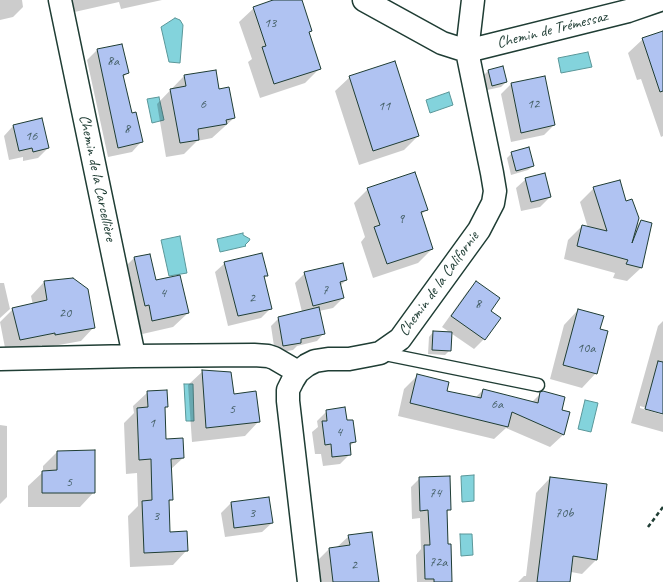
<!DOCTYPE html>
<meta charset="utf-8">
<style>
body{margin:0}
canvas{display:block;background:#fff}
</style>
<canvas width="663" height="582"></canvas>
<script>
const ctx = document.querySelector('canvas').getContext('2d');
ctx.lineJoin = 'round';
function fillPath(path, color) { ctx.fillStyle = color; ctx.fill(path, 'evenodd'); }
const poly = rows => new Path2D(rows.map(r => 'M' + r).join(''));
function stroke(path, color, width, dash) { ctx.strokeStyle = color; ctx.lineWidth = width; ctx.lineCap = dash ? 'butt' : 'round'; ctx.setLineDash(dash || []); ctx.stroke(path); }
function drawText(font, color, halo, rows, align = 'center') {
  ctx.font = font + ' Caveat,sans-serif'; ctx.lineWidth = 3.5; ctx.setLineDash([]); ctx.textBaseline = 'middle'; ctx.strokeStyle = halo; ctx.fillStyle = color; for (const [text, x, y, turn = 0] of rows) {
    ctx.save(); ctx.translate(x, y); ctx.rotate((+turn || 0) * Math.PI / 180); ctx.textAlign = isNaN(turn) ? turn : align; if (halo) ctx.strokeText(text, 0, 0); ctx.fillText(text, 0, 0); ctx.restore();
  }
}
const water = poly([
 [175,18,180,20,183,25,180,63,169,62,161,27,175,18],
 [588,52,592,67,561,73,558,58,588,52],
 [449,92,453,105,430,113,426,100,449,92],
 [159,97,164,120,152,123,147,99,159,97],
 [243,233,243,235,250,239,249,241,245,245,246,246,220,252,217,239,243,233],
 [180,236,187,273,169,276,161,240,180,236],
 [184,384,193,384,194,421,186,421,184,384],
 [585,400,598,403,591,432,578,429,585,400],
 [474,475,474,501,462,502,461,476,474,475],
 [460,534,472,534,473,555,461,556,460,534]
]);
const shadow = poly([
 [0,0,22,0,23,7,13,17,0,20],
 [67,0,162,0,121,9,119,2,70,13],
 [277,0,301,0,311,30,308,33,320,68,305,83,260,98,248,62,252,59,239,22,254,8],
 [663,32,663,136,661,137,641,79,637,80,628,53,643,39],
 [121,45,127,73,123,78,131,114,141,142,132,152,108,157,87,60,97,50],
 [502,68,506,82,501,87,487,90,483,76,488,71],
 [215,71,218,90,234,118,212,138,197,141,184,154,166,157,157,104,184,76],
 [350,77,418,136,404,150,359,165,335,91],
 [544,77,554,125,544,135,511,142,501,94,511,84],
 [13,126,48,148,38,158,23,161,23,157,9,160,4,136],
 [512,153,533,166,528,170,511,175,507,158],
 [526,179,550,197,540,207,521,211,516,188],
 [594,188,635,227,641,221,641,268,627,281,613,278,615,273,564,259,568,240,582,226,588,228,580,202],
 [368,189,426,210,421,215,432,249,418,263,373,278,361,242,365,237,354,203],
 [149,255,155,282,188,313,173,327,138,335,120,272,134,258],
 [225,263,267,275,264,278,271,308,261,318,228,326,215,272],
 [305,273,346,280,340,286,343,298,333,308,319,311,324,333,317,341,297,346,293,350,275,353,271,326,279,318,302,312,295,283],
 [44,282,94,327,81,341,42,348,42,345,6,353,0,322,13,309,33,305,31,296],
 [476,282,490,311,499,318,484,339,474,349,442,327,467,292],
 [0,283,4,283,10,309,0,318],
 [578,310,599,330,596,373,582,388,550,379,564,325],
 [663,321,663,413,640,406,640,408,663,415,663,432,631,423,658,326],
 [433,332,450,350,445,355,428,354,429,337],
 [203,371,259,421,245,436,192,442,188,385],
 [417,376,446,391,475,398,483,390,532,402,541,393,561,410,563,435,550,447,506,428,494,439,398,416,404,389],
 [148,392,167,406,164,410,165,440,183,458,170,470,172,499,168,503,169,533,187,550,173,565,130,567,128,516,138,506,137,473,126,474,124,423,134,413,133,406],
 [327,411,346,421,354,442,349,447,350,454,340,464,323,466,321,454,315,454,312,432,318,427,317,421],
 [0,425,7,426,7,497,0,504],
 [57,452,94,492,80,507,28,507,28,486,43,472,43,466],
 [420,478,450,509,446,513,451,582,417,582,416,555,421,549,420,518,412,519,411,487],
 [550,478,596,560,582,574,571,572,569,582,518,582,524,576,526,576,536,493],
 [231,503,272,523,262,532,225,537,221,513],
 [349,536,378,582,317,582,315,563,329,549,336,548]
]);
const building = poly([
 [273,0,302,0,312,31,309,32,321,69,274,84,262,47,266,46,253,7,273,0],
 [663,31,663,91,660,92,642,38,663,31],
 [122,44,129,73,123,75,132,113,136,112,143,142,118,148,97,49,122,44],
 [395,61,419,136,373,151,349,76,395,61],
 [503,66,507,82,492,86,488,70,503,66],
 [216,70,219,89,229,87,235,118,226,120,227,124,198,129,199,140,180,143,170,89,186,86,184,75,216,70],
 [545,76,555,125,521,133,511,83,545,76],
 [42,118,49,148,33,152,32,148,19,151,13,125,42,118],
 [529,147,534,166,516,171,511,152,529,147],
 [415,172,428,210,421,212,433,249,387,264,374,227,380,225,367,188,415,172],
 [545,173,551,197,531,202,525,178,545,173],
 [620,180,626,201,632,199,639,218,632,243,641,220,652,223,642,268,626,264,628,260,577,246,582,225,607,231,593,187,620,180],
 [262,253,268,276,264,276,272,309,238,316,224,262,262,253],
 [150,254,156,280,180,275,189,313,152,321,149,305,145,306,134,257,150,254],
 [343,263,347,280,340,282,344,298,313,306,304,272,343,263],
 [73,278,88,289,95,328,55,335,55,333,20,340,12,308,47,300,44,281,73,278],
 [476,281,500,298,491,311,501,318,485,340,451,316,476,281],
 [319,307,325,334,301,339,301,343,283,346,278,317,319,307],
 [578,309,604,316,600,329,608,331,597,374,563,365,578,309],
 [433,331,452,332,451,351,432,350,433,331],
 [658,361,663,362,663,414,645,409,658,361],
 [202,370,231,372,234,394,256,391,260,422,206,428,202,370],
 [417,374,449,382,447,391,481,398,483,389,538,403,540,392,543,391,565,397,562,410,570,412,564,435,512,412,508,427,410,403,417,374],
 [167,390,168,407,165,407,166,439,183,438,184,458,171,459,173,500,169,500,170,532,187,531,188,551,144,553,142,501,152,500,151,459,139,460,137,408,148,407,147,391,167,390],
 [345,407,347,420,353,420,356,442,350,443,351,455,332,457,331,444,325,445,322,421,327,421,326,410,345,407],
 [95,450,95,493,42,493,42,471,57,470,57,451,95,450],
 [450,476,451,510,447,510,448,544,451,544,452,582,434,582,434,579,425,579,424,545,430,545,428,510,420,511,419,477,450,476],
 [550,477,607,484,597,560,573,556,570,582,537,582,550,477],
 [269,497,273,523,234,528,231,502,269,497],
 [372,532,379,582,333,582,329,548,350,545,348,535,372,532]
]);
const path = poly([
 [648,527,663,507]
]);
const service = poly([
 [380,353,538,385]
]);
const minor = poly([
 [60,0,134,356],
 [364,0,442,43,467,51],
 [467,51,628,11,660,0],
 [0,359,134,356,254,355,268,356,274,358,298,372],
 [309,582,288,401,288,390,293,380,298,372,307,365,315,361,328,359,349,359,370,355,380,353,400,339,479,230,493,203,495,191,492,173,467,51,473,0]
]);
const numberNames = [
 ["13",270,23],
 ["8a",113,61],
 ["6",203,104],
 ["12",533,104],
 ["11",384,106],
 ["8",127,129],
 ["16",31,136],
 ["9",401,219],
 ["7",325,290],
 ["4",163,293],
 ["2",252,298],
 ["8",478,304],
 ["20",65,313],
 ["10a",586,348],
 ["6a",497,404],
 ["5",232,409],
 ["1",152,423],
 ["4",339,432],
 ["5",69,482],
 ["74",435,493],
 ["3",252,513],
 ["70b",564,513],
 ["3",156,516],
 ["72a",438,562],
 ["2",354,565]
];
const streetNames = [
 ["Chemin de Trémessaz",552,30,-14],
 ["Chemin de la Carcellière",97,178,78],
 ["Chemin de la Californie",439,284,-54]
];
fillPath(water, '#83d3dc');
stroke(water, '#5b9799', 1);
fillPath(shadow, '#0003');
fillPath(building, '#b0c3f2');
stroke(building, '#1f3d34', 1);
stroke(service, '#1f3d34', 15);
stroke(minor, '#1f3d34', 25);
stroke(path, '#1f3d34', 2.5, [4, 3]);
stroke(service, '#fff', 12);
stroke(minor, '#fff', 22);
drawText('14px', '#435e64', null, numberNames);
drawText('16px', '#1f3d34', '#fff', streetNames);
</script>
